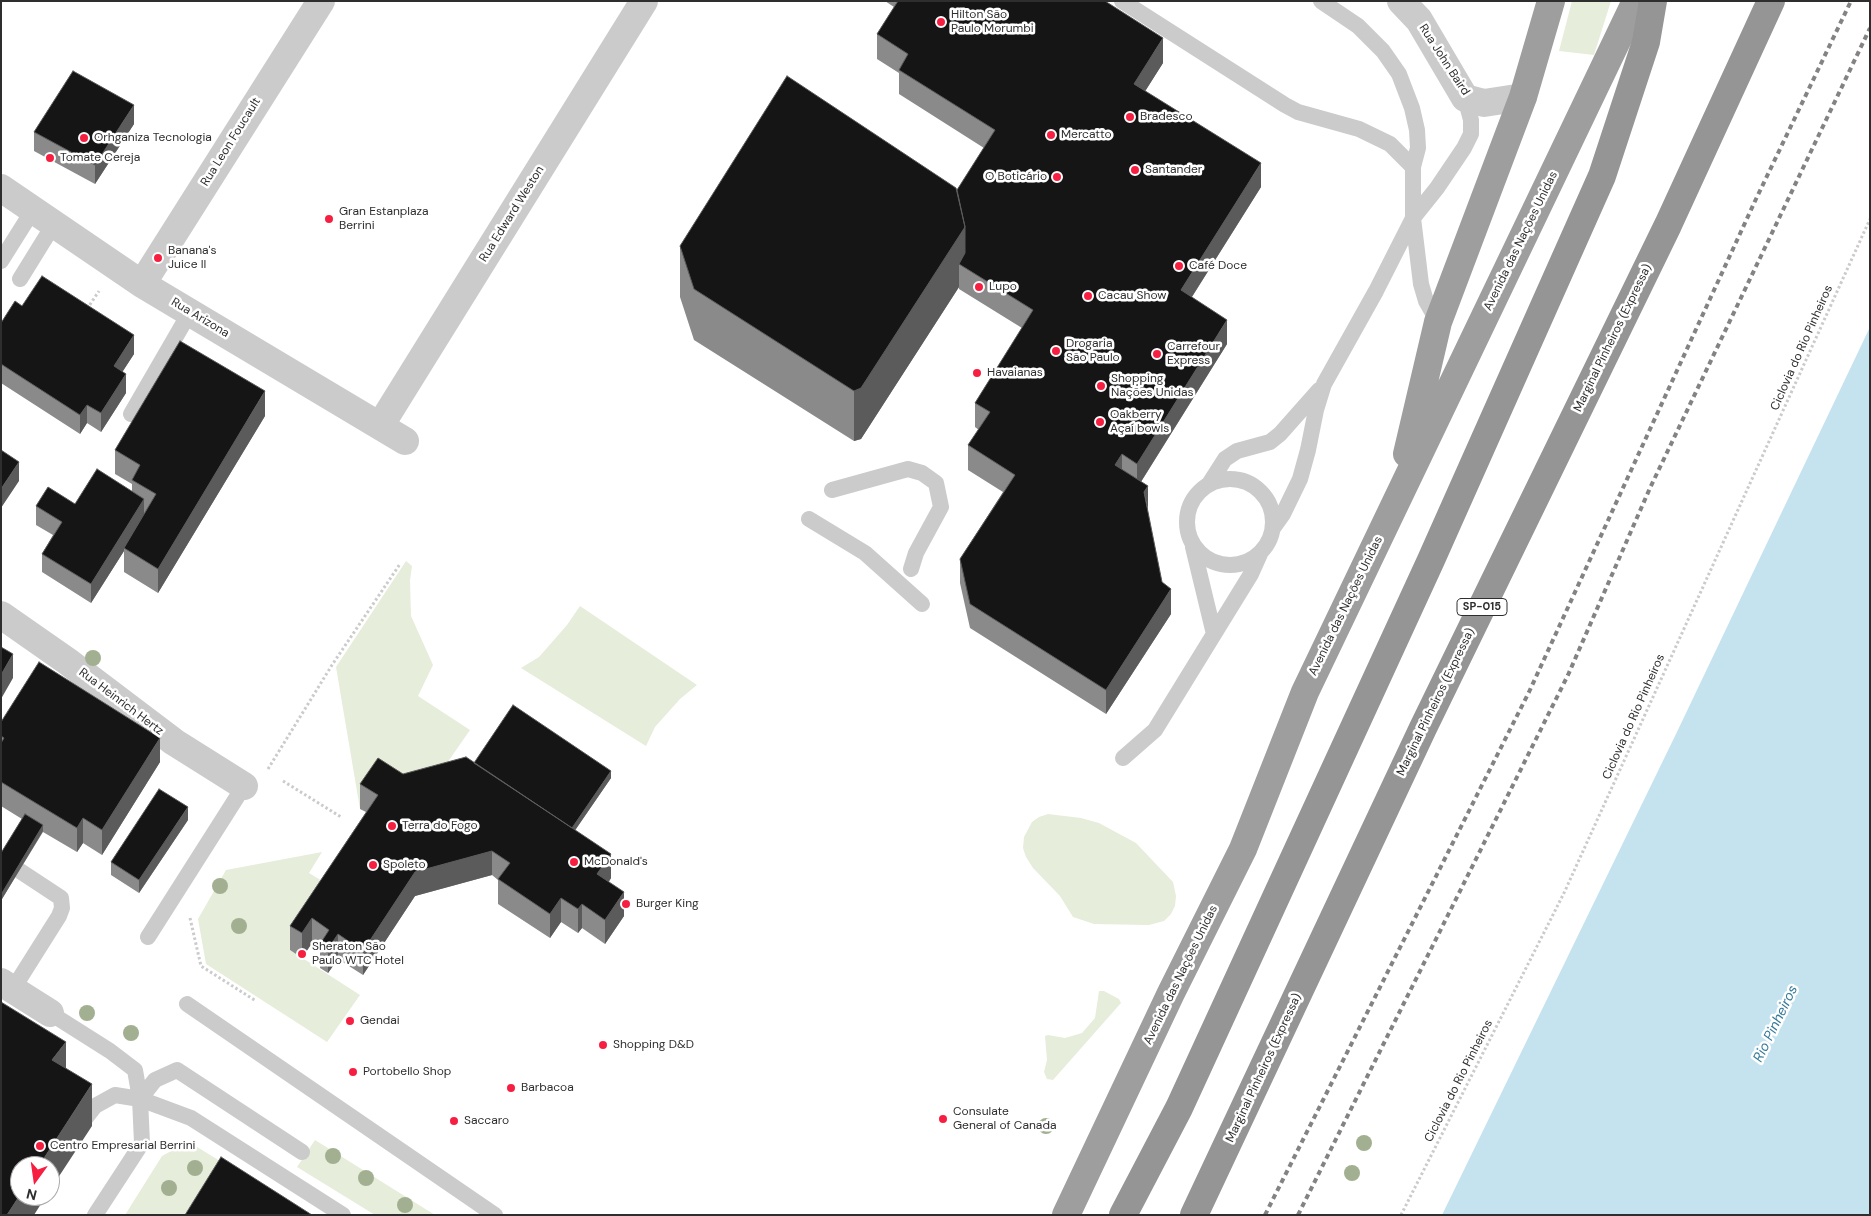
<!DOCTYPE html>
<meta charset="utf-8">
<style>
body{margin:0}
#map{position:relative;width:1871px;height:1216px;overflow:hidden;background:#fff;font-family:"DM Sans",sans-serif}
canvas{display:block}
.frame{position:absolute;inset:0;border:2px solid #2e2e2e;pointer-events:none}
.north{position:absolute;left:10px;top:1156px;width:50px;height:50px;box-sizing:border-box;background:#fff;border:1px solid #ababab;border-radius:50%;rotate:194deg;font-size:14px;font-weight:700;line-height:20px;text-align:center;color:#2e2e2e}
.north::after{content:'';display:block;margin:auto;width:18px;height:22px;background:#f71f41;clip-path:polygon(50% 0,100% 100%,50% 72%,0 100%)}
</style>
<div id="map">
<canvas width="1871" height="1216"></canvas>
<div class="frame"></div>
<div class="north">N</div>
</div>
<script>
const ctx = document.querySelector('canvas').getContext('2d');
ctx.lineJoin = 'round';
function fillPath(path, color) { ctx.fillStyle = color; ctx.fill(path, 'evenodd'); }
const poly = rows => new Path2D(rows.map(r => 'M' + r).join(''));
function stroke(path, color, width, dash) { ctx.strokeStyle = color; ctx.lineWidth = width; ctx.lineCap = dash ? 'butt' : 'round'; ctx.setLineDash(dash || []); ctx.stroke(path); }
function drawText(font, color, halo, rows, align = 'center') {
  ctx.font = font + ' "DM Sans",sans-serif'; ctx.lineWidth = 5; ctx.setLineDash([]); ctx.textBaseline = 'middle'; ctx.strokeStyle = halo; ctx.fillStyle = color; for (const [text, x, y, turn = 0] of rows) {
    ctx.save(); ctx.translate(x, y); ctx.rotate((+turn || 0) * Math.PI / 180); ctx.textAlign = isNaN(turn) ? turn : align; if (halo) ctx.strokeText(text, 0, 0); ctx.fillText(text, 0, 0); ctx.restore();
  }
}
const green = poly([
 [1572,1,1611,1,1594,55,1559,51],
 [406,561,412,566,410,580,411,616,433,665,418,696,470,730,445,766,378,782,360,809,336,667],
 [580,606,697,685,680,699,655,727,646,746,521,668,539,657,567,625],
 [1048,814,1081,818,1099,823,1136,843,1173,882,1176,896,1175,906,1171,914,1164,921,1149,925,1094,924,1073,917,1060,896,1033,868,1026,857,1023,848,1024,837,1032,822,1039,817],
 [322,852,309,873,332,887,290,950,360,995,327,1042,206,964,198,919,226,870],
 [1099,991,1104,991,1119,999,1121,1003,1053,1080,1047,1079,1044,1072,1047,1060,1045,1036,1048,1035,1065,1038,1082,1033,1095,1018],
 [315,1140,435,1215,375,1215,297,1167],
 [182,1145,194,1145,307,1215,125,1215,162,1156]
]);
const water = poly([
 [1870,327,1870,1215,1442,1215,1676,734]
]);
const path = poly([
 [87,309,99,291],
 [268,769,332,665,400,564],
 [283,781,341,817],
 [190,918,201,966,256,1001],
 [1401,1215,1564,893,1870,219]
]);
const service = poly([
 [1122,1,1285,105,1298,112,1359,129,1390,144,1413,167,1413,218,1376,291,1324,384,1316,410,1308,450,1300,479,1283,514,1273,528],
 [1321,1,1358,26,1383,51,1399,74,1412,108,1417,130,1418,148,1413,167],
 [1,261,33,210],
 [20,279,54,224],
 [1438,322,1426,301,1421,284,1413,218,1437,188,1464,148,1471,134,1471,120,1465,98],
 [131,414,190,312],
 '1187 522a43 43 0 1 1 86 0a43 43 0 1 1-86 0Z',
 [1209,484,1225,459,1237,451,1270,442,1280,434,1319,390],
 [832,490,908,469,922,473,936,483,941,507,916,553,911,569],
 [809,519,865,553,922,604],
 [1193,547,1214,634],
 [1123,758,1155,730,1251,574,1260,554],
 [148,937,244,786],
 [13,989,59,916,62,908,61,898,20,871],
 [187,1004,495,1215],
 [50,1013,110,1051,135,1070,140,1099,142,1143,95,1215],
 [140,1099,155,1080,177,1070,302,1152],
 [84,1120,95,1106,115,1095,140,1099,191,1118,343,1215]
]);
const minor = poly([
 [1401,1,1419,20,1465,98,1484,103,1523,97],
 [1,188,142,284,405,441],
 [142,284,321,1],
 [380,426,644,1],
 [1,615,67,661,174,742,244,786],
 [1,982,50,1013]
]);
const trunk = poly([
 [1407,454,1438,322,1523,97,1551,1],
 [1066,1215,1171,993,1243,849,1305,692,1636,1]
]);
const motorway = poly([
 [1123,1215,1179,1108,1431,560,1602,176,1646,42,1653,1],
 [1194,1215,1423,728,1668,225,1771,1]
]);
const rail = poly([
 [1265,1215,1529,692,1756,199,1851,1],
 [1298,1215,1568,675,1650,488,1870,28]
]);
const trees = [
 [93,658],
 [220,886],
 [239,926],
 [87,1013],
 [131,1033],
 [1046,1126],
 [1364,1143],
 [333,1156],
 [195,1168],
 [1352,1173],
 [366,1178],
 [169,1188],
 [405,1205]
];
const wall = poly([
 [885,1,1105,1,1163,63,1145,91,1261,187,1192,297,1227,344,1141,482,1162,582,1171,614,1106,714,970,628,960,583,960,559,1003,492,968,470,968,445,979,430,975,427,975,403,1022,328,959,289,959,287,861,439,854,441,694,340,680,297,680,246,957,190,984,148,899,94,899,73,877,59,877,34,894,7],
 [134,124,95,184,34,151,34,132],
 [22,306,134,354,122,372,126,393,101,432,87,423,80,434,1,383,1,323],
 [265,416,158,593,124,572,124,551,91,603,42,572,42,554,53,535,36,525,36,506,75,504,132,491,132,484,115,474,115,450],
 [1,722,160,762,102,855,83,843,77,852,43,832,2,899,1,899,1,853,22,819,1,806],
 [474,763,611,778,575,830,611,878,609,882,624,916,605,944,582,928,578,933,561,922,550,938,498,904,498,880,492,875,415,896,363,975,338,959,328,973,320,968,320,948,312,943,302,958,290,950,290,926,366,812,360,809,360,784],
 [188,820,139,893,111,875,111,862]
]);
const shadedWall = poly([
 [1163,38,1163,63,1134,109,1134,84],
 [134,105,134,124,95,184,95,165],
 [1261,163,1261,187,1181,314,1181,290],
 [965,227,965,268,959,264,959,287,861,439,854,441,854,391],
 [1227,320,1227,344,1137,488,1137,464],
 [134,335,134,354,114,385,114,366],
 [126,374,126,393,101,432,101,413],
 [265,391,265,416,158,593,158,569],
 [87,405,87,423,80,434,80,415],
 [1122,454,1122,479,1115,465],
 [19,462,19,481,1,508,1,489],
 [1148,486,1148,510,1144,492],
 [144,499,144,518,124,548,124,551,91,603,91,584],
 [1171,589,1171,614,1106,714,1106,690],
 [13,654,13,678,1,699,1,675],
 [160,738,160,762,102,855,102,830],
 [611,771,611,778,563,848,563,841],
 [188,807,188,820,139,893,139,880],
 [83,818,83,843,77,852,77,828],
 [43,825,43,831,2,899,2,893],
 [492,851,492,875,415,896,363,975,363,951,415,872],
 [611,854,611,878,597,898,597,874],
 [624,892,624,916,605,944,605,920],
 [561,898,561,922,550,938,550,914],
 [582,904,582,928,578,933,578,909],
 [312,918,312,943,302,958,302,933],
 [338,934,338,959,328,973,328,949],
 [66,1042,66,1084,52,1060],
 [92,1084,92,1126,50,1190,50,1166,39,1166],
 [20,1195,20,1196,46,1196,34,1215,7,1215]
]);
const building = poly([
 [898,1,1105,1,1163,38,1134,84,1261,163,1181,290,1227,320,1137,464,1122,454,1115,465,1148,486,1144,492,1162,582,1171,589,1106,690,970,604,960,559,1015,475,968,445,990,412,975,403,1033,310,959,264,965,253,965,227,957,190,995,130,899,70,908,54,877,34,898,1],
 [73,71,134,105,95,165,34,132,73,71],
 [787,76,956,188,965,227,861,388,854,391,694,289,680,246,787,76],
 [42,276,134,335,114,366,126,374,101,413,87,405,80,415,1,364,1,323,15,301,22,306,42,276],
 [180,341,265,391,158,569,124,548,156,494,132,480,140,465,115,450,180,341],
 [1,450,19,462,1,489,1,450],
 [97,469,144,499,91,584,42,554,62,522,36,506,48,487,75,504,97,469],
 [1,647,13,654,1,675,1,647],
 [39,662,160,738,102,830,83,818,77,828,1,782,1,743,4,738,1,736,1,722,39,662],
 [513,705,611,771,572,828,474,763,513,705],
 [466,757,611,854,597,874,624,892,605,920,582,904,578,909,561,898,550,914,498,879,510,863,492,851,415,872,363,951,338,934,328,949,320,944,329,930,312,918,302,933,290,926,378,795,360,784,378,758,403,774,466,757],
 [159,789,188,807,139,880,111,862,159,789],
 [25,814,43,825,2,893,1,892,1,853,25,814],
 [1,1002,66,1042,52,1060,92,1084,39,1166,20,1166,20,1195,7,1215,1,1215,1,1002],
 [221,1157,312,1215,185,1215,221,1157]
]);
const markers = [
 [941,22,5,"#f71f41"],
 [1130,117,5,"#f71f41"],
 [1051,135,5,"#f71f41"],
 [84,138,5,"#f71f41"],
 [50,158,5,"#f71f41"],
 [1135,170,5,"#f71f41"],
 [1057,177,5,"#f71f41"],
 [329,219,5,"#f71f41"],
 [158,258,5,"#f71f41"],
 [1179,266,5,"#f71f41"],
 [979,287,5,"#f71f41"],
 [1088,296,5,"#f71f41"],
 [1056,351,5,"#f71f41"],
 [1157,354,5,"#f71f41"],
 [977,373,5,"#f71f41"],
 [1101,386,5,"#f71f41"],
 [1100,422,5,"#f71f41"],
 [392,826,5,"#f71f41"],
 [574,862,5,"#f71f41"],
 [373,865,5,"#f71f41"],
 [626,904,5,"#f71f41"],
 [302,954,5,"#f71f41"],
 [350,1021,5,"#f71f41"],
 [603,1045,5,"#f71f41"],
 [353,1072,5,"#f71f41"],
 [511,1088,5,"#f71f41"],
 [943,1119,5,"#f71f41"],
 [454,1121,5,"#f71f41"],
 [40,1146,5,"#f71f41"]
];
const shields = [
 [1482,607,50]
];
const shieldNames = [
 ["SP-015",1482,607]
];
const poiNames = [
 ["Hilton São",951,15],
 ["Paulo Morumbi",951,29],
 ["Bradesco",1140,117],
 ["Mercatto",1061,135],
 ["Orhganiza Tecnologia",94,138],
 ["Tomate Cereja",60,158],
 ["Santander",1145,170],
 ["O Boticário",1047,177,"right"],
 ["Gran Estanplaza",339,212],
 ["Berrini",339,226],
 ["Banana's",168,251],
 ["Juice II",168,265],
 ["Café Doce",1189,266],
 ["Lupo",989,287],
 ["Cacau Show",1098,296],
 ["Drogaria",1066,344],
 ["São Paulo",1066,358],
 ["Carrefour",1167,347],
 ["Express",1167,361],
 ["Havaianas",987,373],
 ["Shopping",1111,379],
 ["Nações Unidas",1111,393],
 ["Oakberry",1110,415],
 ["Açaí bowls",1110,429],
 ["Terra do Fogo",402,826],
 ["McDonald's",584,862],
 ["Spoleto",383,865],
 ["Burger King",636,904],
 ["Sheraton São",312,947],
 ["Paulo WTC Hotel",312,961],
 ["Gendai",360,1021],
 ["Shopping D&D",613,1045],
 ["Portobello Shop",363,1072],
 ["Barbacoa",521,1088],
 ["Consulate",953,1112],
 ["General of Canada",953,1126],
 ["Saccaro",464,1121],
 ["Centro Empresarial Berrini",50,1146]
];
const streetNames = [
 ["Rua John Baird",1444,60,57],
 ["Rua Leon Foucault",231,142,-58],
 ["Rua Edward Weston",512,214,-58],
 ["Avenida das Nações Unidas",1521,241,-64],
 ["Rua Arizona",200,318,31],
 ["Marginal Pinheiros (Expressa)",1613,338,-64],
 ["Ciclovia do Rio Pinheiros",1802,348,-66],
 ["Avenida das Nações Unidas",1346,606,-64],
 ["Rua Heinrich Hertz",121,702,37],
 ["Marginal Pinheiros (Expressa)",1436,702,-64],
 ["Ciclovia do Rio Pinheiros",1634,717,-66],
 ["Avenida das Nações Unidas",1181,975,-64],
 ["Marginal Pinheiros (Expressa)",1264,1068,-65],
 ["Ciclovia do Rio Pinheiros",1459,1081,-63]
];
const waterNames = [
 ["Rio Pinheiros",1776,1024,-64]
];
fillPath(green, '#e6eddb');
fillPath(water, '#c5e2ef');
stroke(path, '#cbcbcb', 3, [2.5, 2.5]);
stroke(service, '#cbcbcb', 16);
stroke(minor, '#cbcbcb', 28);
stroke(trunk, '#9e9e9e', 28);
stroke(motorway, '#959595', 28);
stroke(rail, '#838383', 4, [5, 4]);
ctx.fillStyle = '#a2b091';
for (const [x, y] of trees) { ctx.beginPath(); ctx.arc(x, y, 8, 0, 2 * Math.PI); ctx.fill(); }
fillPath(wall, '#8a8a8a');
fillPath(shadedWall, '#5b5b5b');
fillPath(building, '#151515');
stroke(building, '#5b5b5b', 1);
for (const [x, y, r, color] of markers) { const dot = new Path2D(); dot.arc(x, y, r, 0, 2 * Math.PI); ctx.fillStyle = color; ctx.fill(dot); stroke(dot, '#fff', 2); }
for (const [x, y, w] of shields) { const box = new Path2D(); box.roundRect(x - w / 2, y - 8.5, w, 17, 4); ctx.fillStyle = '#fff'; ctx.fill(box); stroke(box, '#2e2e2e', 1); }
drawText('bold 11px', '#2e2e2e', null, shieldNames);
drawText('12px', '#2e2e2e', '#fff', poiNames, 'left');
drawText('12px', '#2e2e2e', '#fff', streetNames);
drawText('italic 14px', '#347a99', '#fff', waterNames);
</script>
